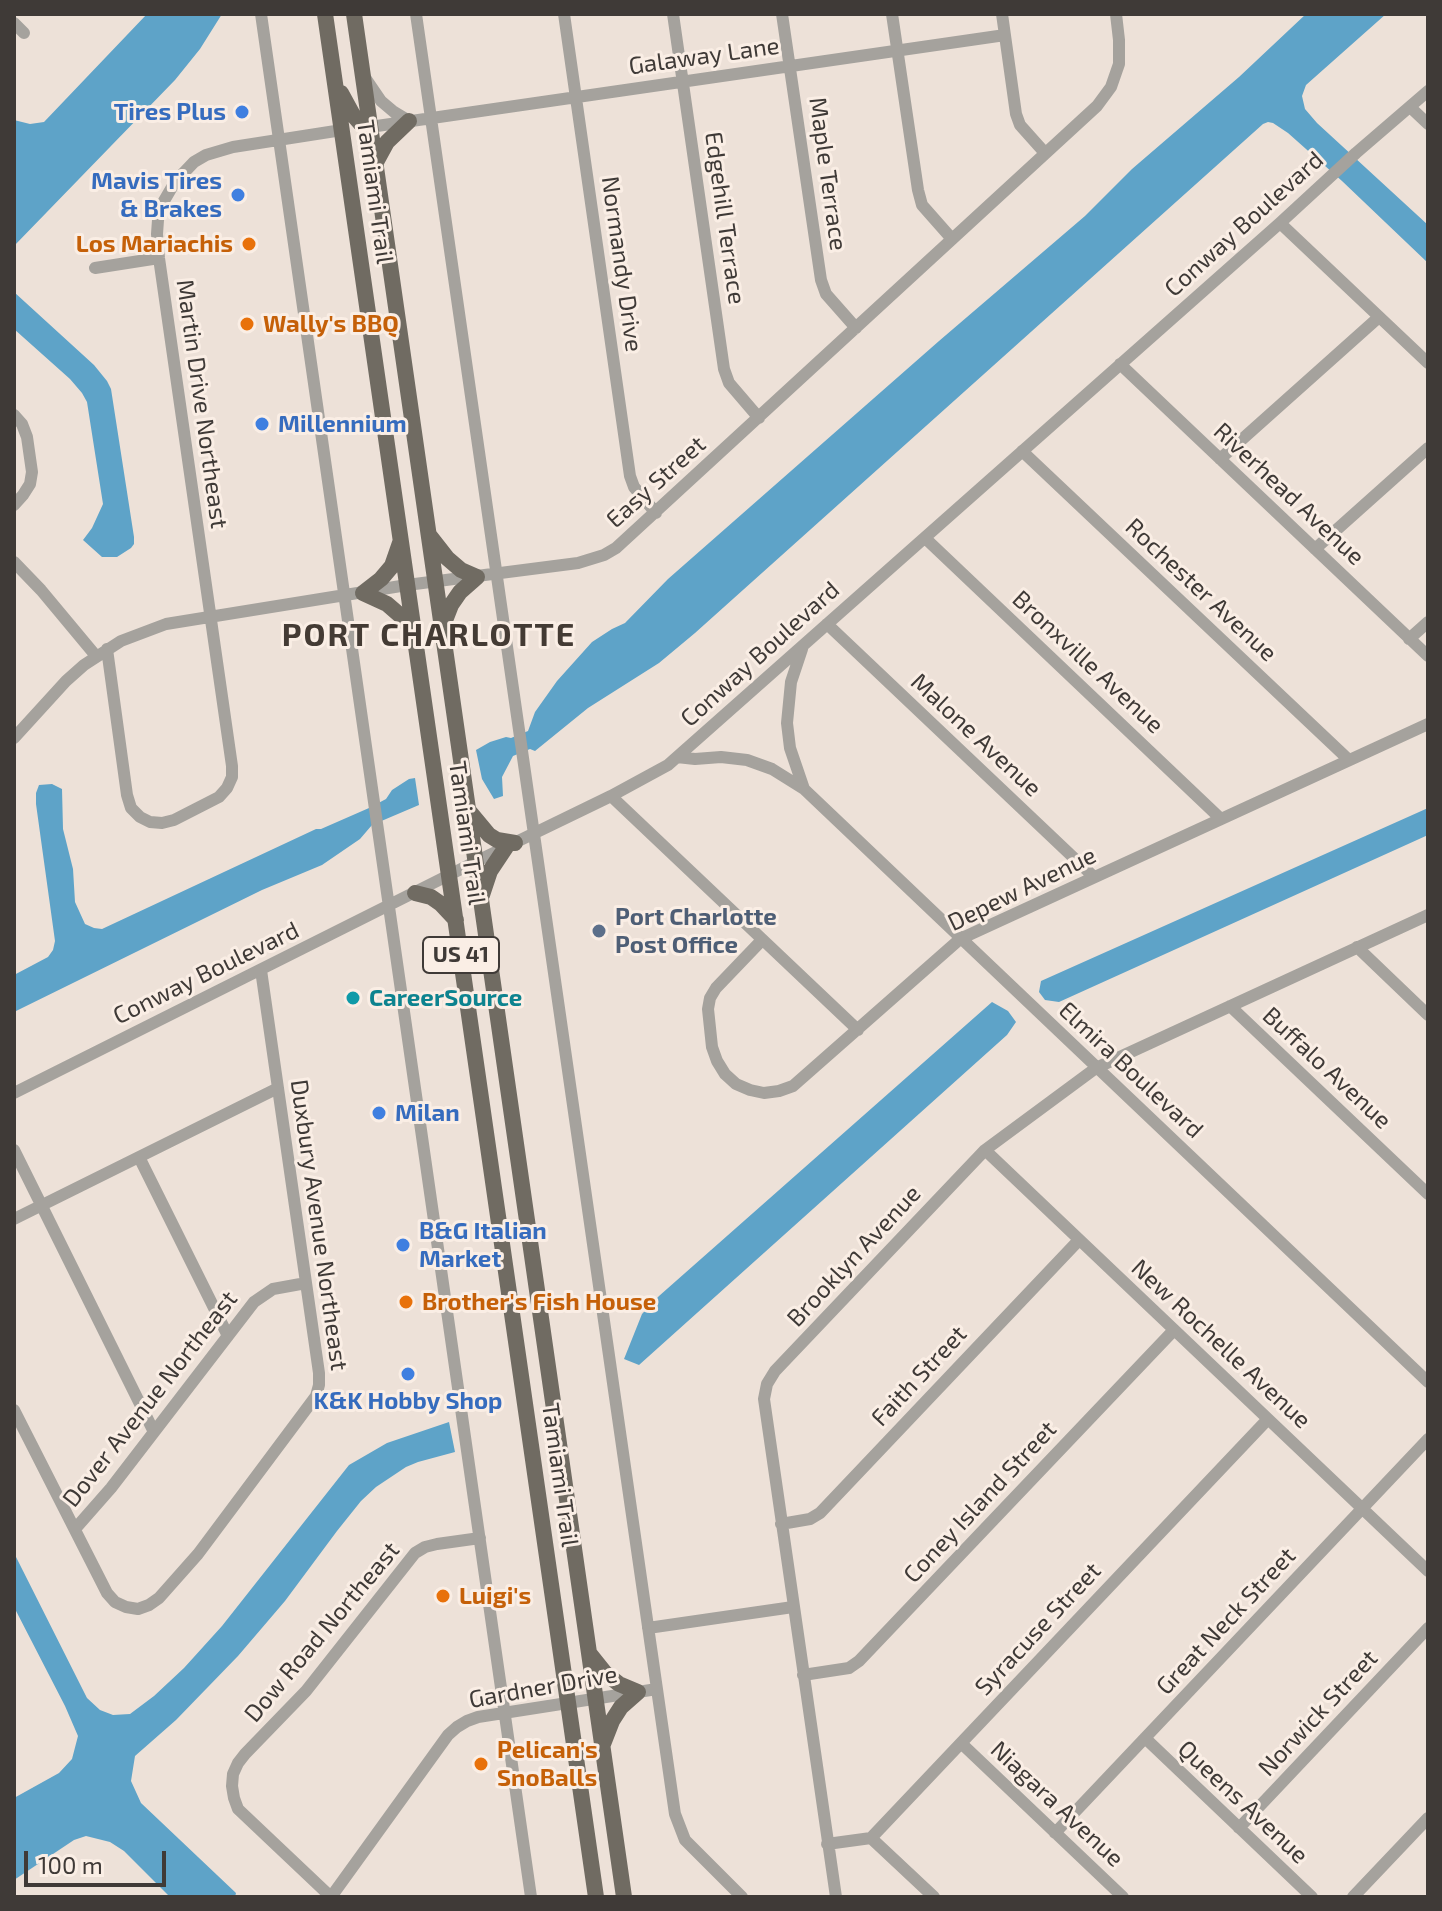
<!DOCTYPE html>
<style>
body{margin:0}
#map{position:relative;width:1442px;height:1911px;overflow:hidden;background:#ede1d8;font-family:"Exo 2",sans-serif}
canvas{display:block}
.frame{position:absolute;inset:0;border:16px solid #3f3a37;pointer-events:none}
.scale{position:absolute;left:24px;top:1851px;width:142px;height:36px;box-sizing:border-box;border:4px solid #3f3a37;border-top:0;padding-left:10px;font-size:24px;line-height:28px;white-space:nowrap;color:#3f3a37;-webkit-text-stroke:6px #faeee5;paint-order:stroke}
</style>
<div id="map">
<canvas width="1442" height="1911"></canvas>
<div class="frame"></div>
<div class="scale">100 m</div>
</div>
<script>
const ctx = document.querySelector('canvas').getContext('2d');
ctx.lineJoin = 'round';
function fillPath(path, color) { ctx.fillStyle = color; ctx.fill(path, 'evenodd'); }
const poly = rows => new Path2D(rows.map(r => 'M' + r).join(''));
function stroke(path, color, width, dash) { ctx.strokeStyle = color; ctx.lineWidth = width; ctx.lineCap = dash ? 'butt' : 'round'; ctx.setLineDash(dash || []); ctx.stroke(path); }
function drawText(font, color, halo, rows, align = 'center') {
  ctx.font = font + ' "Exo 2",sans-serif'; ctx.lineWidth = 6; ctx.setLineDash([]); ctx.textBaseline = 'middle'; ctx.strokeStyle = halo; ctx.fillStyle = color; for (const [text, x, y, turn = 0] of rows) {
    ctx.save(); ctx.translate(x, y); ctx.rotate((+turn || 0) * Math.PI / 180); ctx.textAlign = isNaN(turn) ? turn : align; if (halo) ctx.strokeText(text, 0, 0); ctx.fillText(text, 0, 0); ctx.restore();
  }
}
const water = poly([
 [147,14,222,14,200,49,175,80,14,246,14,120,30,124,44,122],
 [1306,14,1386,14,1306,85,1302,96,1305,109,1317,123,1428,225,1428,263,1342,181,1288,133,1273,123,1268,122,1263,124,695,633,659,663,588,708,535,751,530,749,513,756,502,777,503,796,494,799,482,779,476,750,490,742,506,737,511,738,528,731,535,712,557,681,592,642,612,629,625,623,668,579,939,341,1085,216,1132,169,1239,77],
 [14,292,94,365,107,381,111,389,134,537,134,544,131,548,117,557,102,557,83,540,92,528,103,504,87,402,82,393,70,379,14,329],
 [415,778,419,805,372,825,360,839,322,865,262,890,14,1012,14,975,48,957,53,950,55,941,36,804,36,793,39,785,52,784,62,789,63,829,73,869,75,902,85,924,94,928,102,929,316,829,321,829,369,808,386,799,392,790,409,779],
 [1428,808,1428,835,1059,1002,1045,1000,1039,992,1041,981],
 [992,1002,1008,1011,1016,1022,1007,1035,639,1365,624,1359,642,1314,659,1296],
 [449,1422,455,1452,418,1462,406,1467,376,1487,361,1501,337,1531,285,1601,238,1656,176,1720,135,1756,131,1781,141,1803,236,1893,235,1897,170,1897,124,1851,110,1842,86,1836,74,1840,14,1880,14,1798,59,1773,72,1759,78,1736,65,1706,14,1607,14,1553,87,1698,100,1710,113,1715,130,1714,154,1696,184,1668,222,1626,349,1465,387,1443]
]);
const minor = poly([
 [261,14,531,1897],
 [416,14,675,1814,685,1840,742,1897],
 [564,14,630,476,634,487,656,513],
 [673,14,724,369,729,383,759,418],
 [782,14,821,280,826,294,856,328],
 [892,14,918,190,922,205,952,239],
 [1002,14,1016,114,1020,125,1045,153],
 [14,23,24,33],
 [364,76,381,101,394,112,409,121],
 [1410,107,1428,124],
 [370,127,1005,35],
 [1280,223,1428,363],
 [95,268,159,258],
 [1120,364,1428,656],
 [14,415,22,424,27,437,32,472,30,484,23,495,14,505],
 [1022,451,1349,760],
 [1220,459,1379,317],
 [925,538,1221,819],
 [1315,549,1428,448],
 [14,562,41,590,96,656],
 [827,624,1094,877],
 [1409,639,1428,622],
 [107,649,127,795,131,808,140,817,150,822,162,823,174,820,219,797,227,788,232,777,232,766,159,258,157,234,158,220,161,206,175,182,194,162,206,155,233,147,342,130],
 [802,649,791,682,787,723,790,748,804,789],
 [14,738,66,681,84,665,121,641,166,624,407,585,578,563,604,555,616,548,1097,106,1111,87,1119,64,1119,40,1116,14],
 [677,757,695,759,721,757,747,760,772,769,804,789,1428,1382],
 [611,796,858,1030],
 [762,940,716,988,710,998,708,1009,712,1047,717,1061,725,1074,736,1084,750,1090,764,1093,779,1091,793,1086,960,939,1428,724],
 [1357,947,1428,1015],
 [1230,1006,1428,1194],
 [14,1093,475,862,611,796,668,765,1280,223,1356,153,1428,91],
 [14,1150,154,1432],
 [985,1150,1428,1571],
 [139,1157,228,1336],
 [14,1219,278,1088],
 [14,1410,107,1593,115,1602,126,1607,138,1609,149,1605,159,1598,198,1554,316,1396,319,1385,319,1373,261,970],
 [781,1524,810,1519,820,1513,1079,1240],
 [75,1529,111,1488,254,1302,273,1289,306,1283],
 [480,1538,437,1544,425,1547,415,1553,306,1691,245,1754,238,1763,233,1774,232,1786,234,1798,238,1809,331,1897,448,1735,457,1727,467,1721,478,1717,657,1689],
 [648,1628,793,1607],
 [803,1675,849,1668,859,1661,1174,1330],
 [1145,1738,1312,1897],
 [961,1743,1123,1897],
 [1239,1828,1428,1628],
 [1055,1833,1428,1439],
 [871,1838,934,1897],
 [827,1844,871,1838,1268,1419],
 [836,1897,764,1399,767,1384,775,1371,985,1150,1096,1068,1428,915],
 [1353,1897,1428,1818]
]);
const major = poly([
 [325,14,596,1897],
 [354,14,624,1897],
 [341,93,353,115,361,124,370,127],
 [375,164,387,142,409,121],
 [429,535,447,558,461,570,477,577,460,592,451,605,442,628],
 [400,543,392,566,381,579,363,593,387,604,402,617,413,632],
 [469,811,489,835,497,840,515,843],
 [415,893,431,897,441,904,456,920],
 [482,895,490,871,506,847],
 [589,1653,605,1673,619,1684,638,1692,621,1707,612,1721,603,1744]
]);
const markers = [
 [242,112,8,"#3f7fe0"],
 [238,195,8,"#3f7fe0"],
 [249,244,8,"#e8710a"],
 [247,324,8,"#e8710a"],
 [262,424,8,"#3f7fe0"],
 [599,931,8,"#5c6f8a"],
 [353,998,8,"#0f9aa8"],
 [379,1113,8,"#3f7fe0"],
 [403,1245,8,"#3f7fe0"],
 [406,1302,8,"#e8710a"],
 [408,1374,8,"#3f7fe0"],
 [443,1596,8,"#e8710a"],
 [481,1764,8,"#e8710a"]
];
const shields = [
 [461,955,76]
];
const shieldNames = [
 ["US 41",461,955]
];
const streetNames = [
 ["Galaway Lane",704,56,-8],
 ["Maple Terrace",828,174,82],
 ["Tamiami Trail",375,192,82],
 ["Edgehill Terrace",725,218,82],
 ["Conway Boulevard",1244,224,-42],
 ["Normandy Drive",622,264,82],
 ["Martin Drive Northeast",202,404,82],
 ["Easy Street",656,482,-42],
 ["Riverhead Avenue",1289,494,43],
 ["Rochester Avenue",1201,590,43],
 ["Conway Boulevard",760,654,-42],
 ["Bronxville Avenue",1088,662,43],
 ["Malone Avenue",976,735,43],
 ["Tamiami Trail",467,833,82],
 ["Depew Avenue",1022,889,-26],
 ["Conway Boulevard",206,973,-26],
 ["Buffalo Avenue",1327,1068,43],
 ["Elmira Boulevard",1131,1070,43],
 ["Duxbury Avenue Northeast",319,1225,82],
 ["Brooklyn Avenue",854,1256,-47],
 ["New Rochelle Avenue",1221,1344,43],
 ["Faith Street",919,1376,-47],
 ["Dover Avenue Northeast",150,1399,-52],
 ["Tamiami Trail",560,1475,82],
 ["Coney Island Street",980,1502,-47],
 ["Great Neck Street",1226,1621,-47],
 ["Syracuse Street",1038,1629,-47],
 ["Dow Road Northeast",322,1632,-50],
 ["Gardner Drive",543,1687,-10],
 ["Norwick Street",1318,1713,-47],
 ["Queens Avenue",1243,1802,43],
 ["Niagara Avenue",1057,1804,43]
];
const shopNames = [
 ["Tires Plus",226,112,"right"],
 ["Mavis Tires",222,181,"right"],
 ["& Brakes",222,209,"right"],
 ["Millennium",278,424],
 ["Milan",395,1113],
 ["B&G Italian",419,1231],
 ["Market",419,1259],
 ["K&K Hobby Shop",408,1401,"center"]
];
const foodNames = [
 ["Los Mariachis",233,244,"right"],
 ["Wally's BBQ",263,324],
 ["Brother's Fish House",422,1302],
 ["Luigi's",459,1596],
 ["Pelican's",497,1750],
 ["SnoBalls",497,1778]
];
const serviceNames = [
 ["Port Charlotte",615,917],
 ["Post Office",615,945]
];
const cultureNames = [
 ["CareerSource",369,998]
];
const districtNames = [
 ["PORT CHARLOTTE",429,635]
];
fillPath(water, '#5ea3c8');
stroke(minor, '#a5a29d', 12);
stroke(major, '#706b62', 16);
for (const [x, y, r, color] of markers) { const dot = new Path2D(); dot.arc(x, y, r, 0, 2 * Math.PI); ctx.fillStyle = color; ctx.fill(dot); stroke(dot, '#faeee5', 3); }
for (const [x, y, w] of shields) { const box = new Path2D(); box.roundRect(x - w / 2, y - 18, w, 36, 6); ctx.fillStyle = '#faeee5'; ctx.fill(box); stroke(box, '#3f3a37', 2); }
drawText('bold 22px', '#3f3a37', null, shieldNames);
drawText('24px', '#3f3a37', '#faeee5', streetNames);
drawText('bold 24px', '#366cbe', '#faeee5', shopNames, 'left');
drawText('bold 24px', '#c56008', '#faeee5', foodNames, 'left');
drawText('bold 24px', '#4e5e75', '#faeee5', serviceNames, 'left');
drawText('bold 24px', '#0d838f', '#faeee5', cultureNames, 'left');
ctx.letterSpacing = '2px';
drawText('bold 32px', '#443b34', '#faeee5', districtNames);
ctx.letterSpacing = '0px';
</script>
